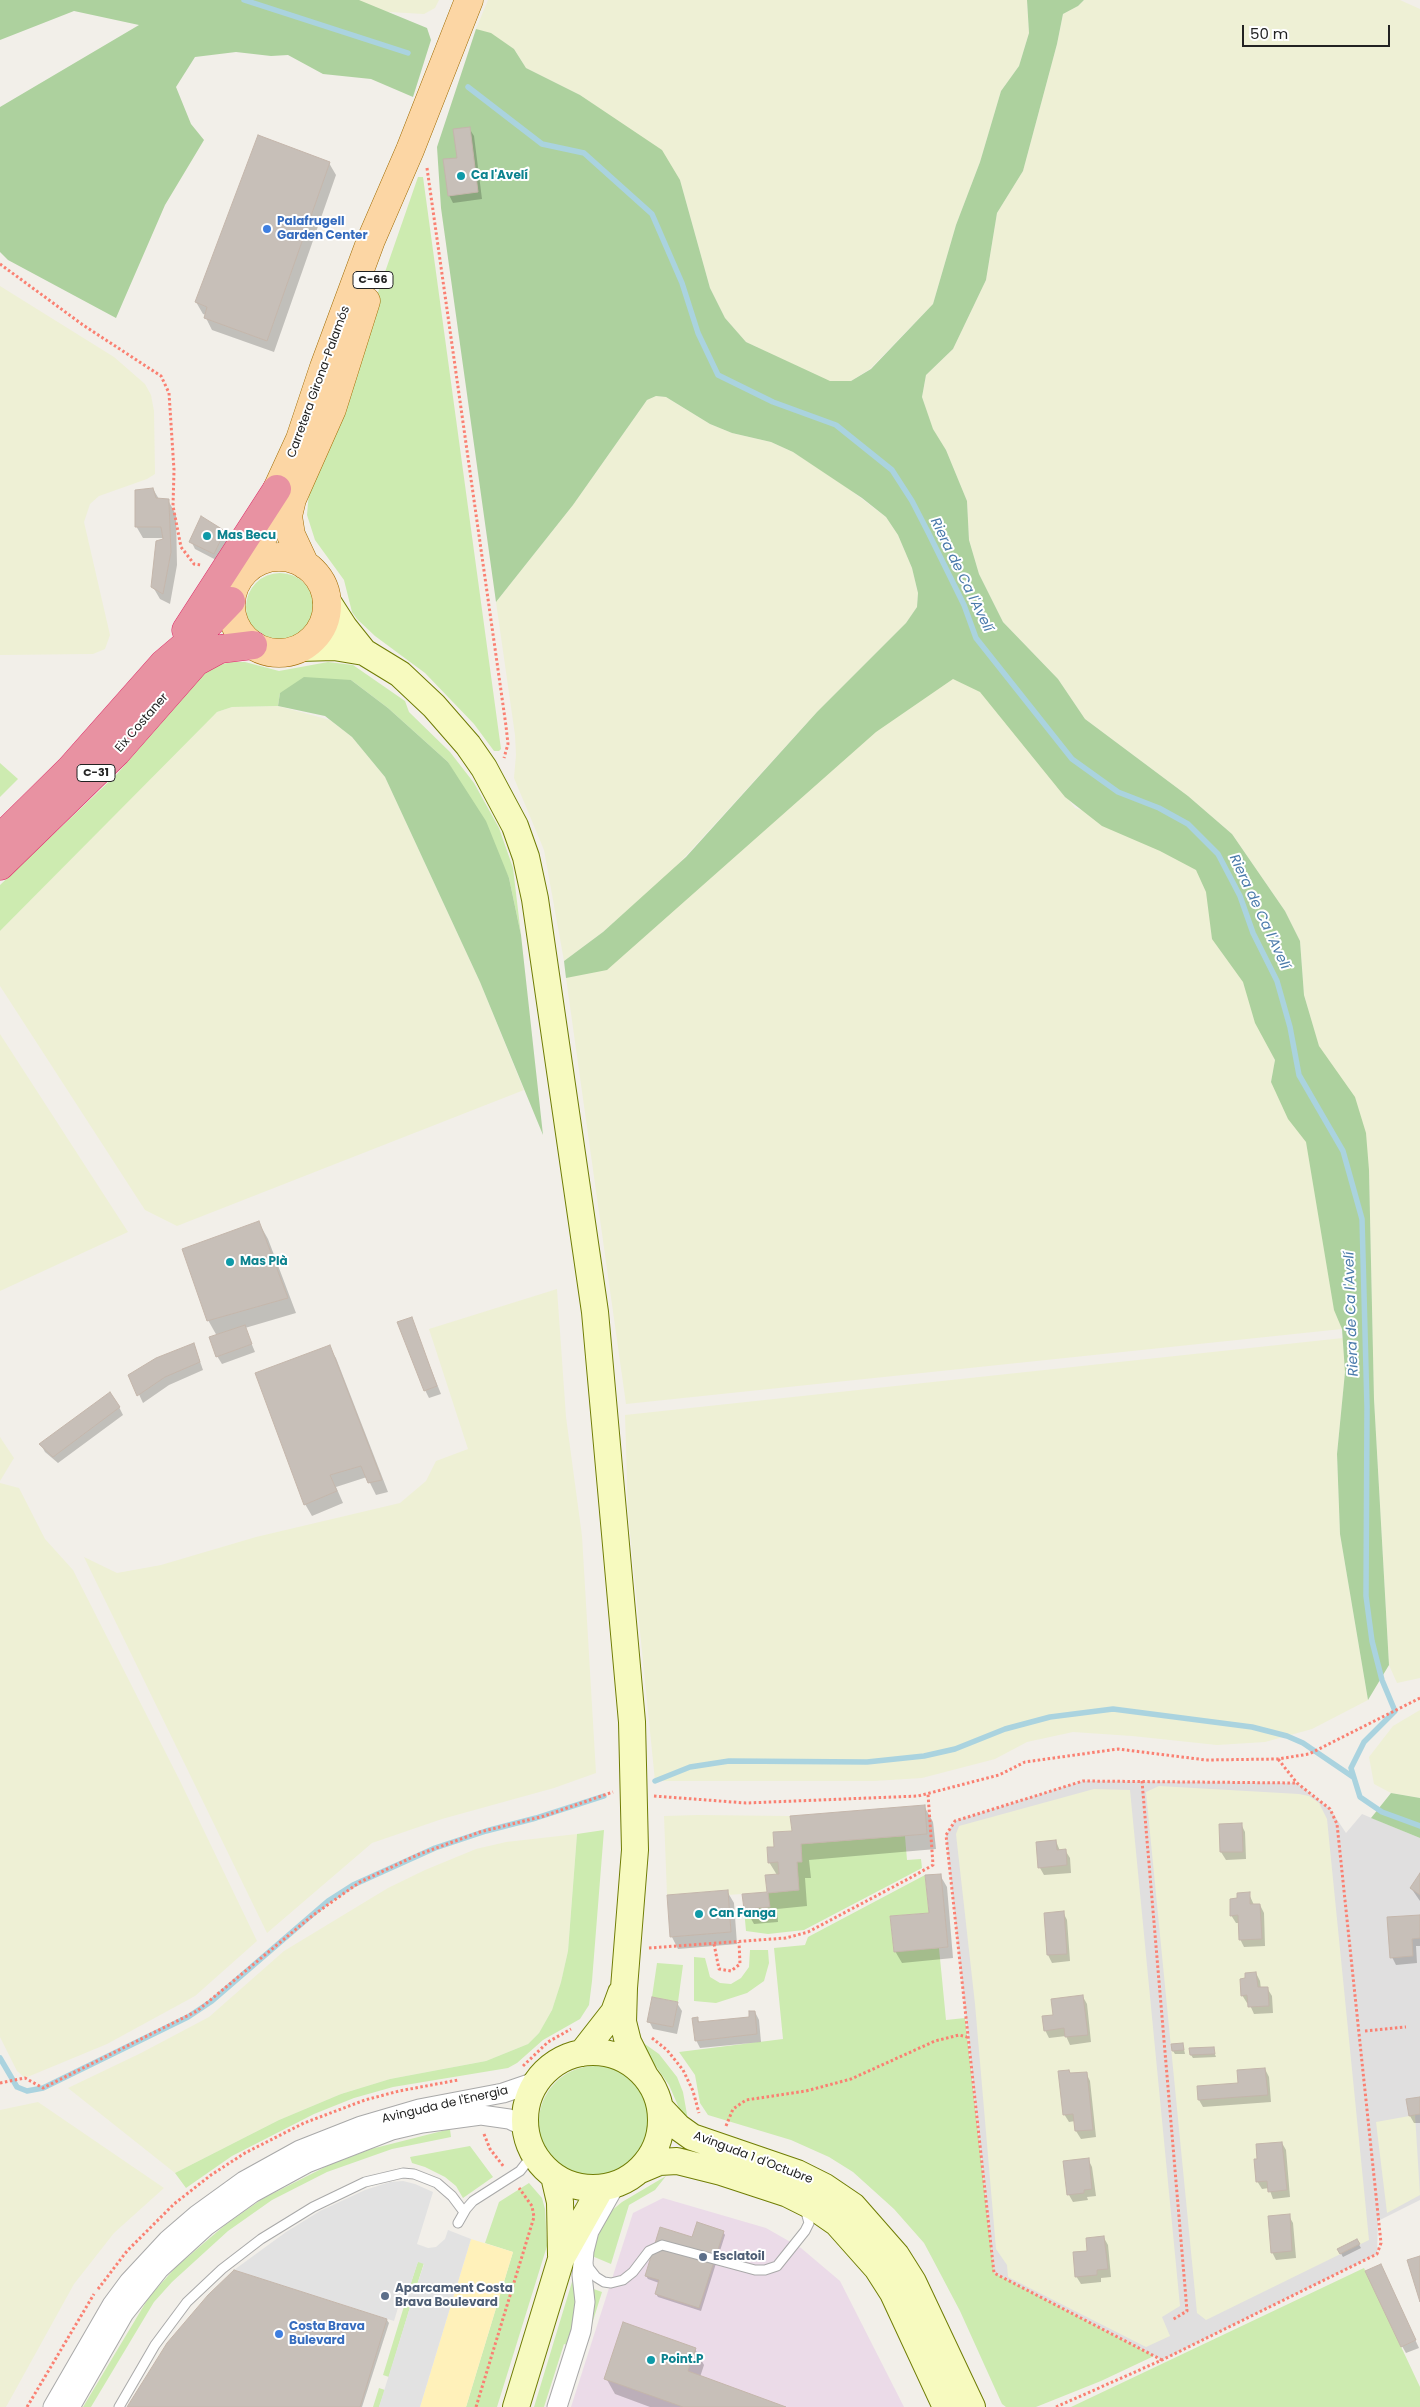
<!DOCTYPE html>
<meta charset="utf-8">
<style>
body{margin:0}
#map{position:relative;width:1420px;height:2407px;overflow:hidden;background:#f2efe9;font-family:Poppins,sans-serif}
canvas{display:block}
.scale{position:absolute;left:1242px;top:25px;width:148px;height:22px;box-sizing:border-box;border:2px solid #222;border-top:0;padding-left:6px;font-size:15px;line-height:18px;white-space:nowrap;color:#222;-webkit-text-stroke:4px #fff;paint-order:stroke}
</style>
<div id="map">
<canvas width="1420" height="2407"></canvas>
<div class="scale">50 m</div>
</div>
<script>
const ctx = document.querySelector('canvas').getContext('2d');
ctx.lineJoin = 'round';
function fillPath(path, color) { ctx.fillStyle = color; ctx.fill(path, 'evenodd'); }
const poly = rows => new Path2D(rows.map(r => 'M' + r).join(''));
function stroke(path, color, width, dash) { ctx.strokeStyle = color; ctx.lineWidth = width; ctx.lineCap = dash ? 'butt' : 'round'; ctx.setLineDash(dash || []); ctx.stroke(path); }
function drawText(font, color, halo, rows, align = 'center') {
  ctx.font = font + ' Poppins,sans-serif'; ctx.lineWidth = 4; ctx.setLineDash([]); ctx.textBaseline = 'middle'; ctx.strokeStyle = halo; ctx.fillStyle = color; for (const [text, x, y, turn = 0] of rows) {
    ctx.save(); ctx.translate(x, y); ctx.rotate((+turn || 0) * Math.PI / 180); ctx.textAlign = isNaN(turn) ? turn : align; if (halo) ctx.strokeText(text, 0, 0); ctx.fillText(text, 0, 0); ctx.restore();
  }
}
const residential = poly([
 [1083,1781,1297,1783,1330,1809,1346,1833,1362,1814,1420,1838,1420,2200,1378,2221,1377,2254,1162,2360,994,2273,946,1835,955,1821]
]);
const industrial = poly([
 [663,2198,766,2228,801,2248,840,2281,904,2407,571,2407,633,2213]
]);
const farmland = poly([
 [342,0,439,0,435,8,424,14,372,11],
 [488,0,1027,0,1029,33,1019,66,1001,91,980,162,956,225,933,304,870,369,851,381,830,382,746,342,725,318,710,288,680,180,618,122,580,95,526,68,514,49,476,29],
 [1084,0,1400,0,1420,9,1420,1678,1397,1683,1389,1665,1374,1399,1369,1171,1319,1047,1304,995,1300,941,1285,911,1232,834,1188,796,1085,719,1058,679,1003,622,979,574,969,540,967,501,946,450,933,430,922,397,926,375,953,349,986,280,997,213,1023,171,1057,44,1063,14,1078,6],
 [0,286,114,357,145,384,151,395,154,411,155,474,147,479,99,496,90,504,84,522,110,635,105,649,93,654,0,655],
 [656,396,666,397,710,424,732,433,771,442,793,452,833,477,886,517,898,535,912,568,918,593,917,607,906,623,817,712,672,871,603,932,564,961,544,850,514,778,516,755,515,735,496,602,573,505,647,400],
 [933,675,977,682,1075,808,1112,820,1197,859,1275,1060,1271,1082,1311,1121,1342,1329,626,1404,566,978,608,958],
 [278,706,330,720,352,737,385,777,480,982,524,1090,177,1226,145,1210,0,986,0,931,208,719,217,712,232,707],
 [0,1034,128,1232,0,1291],
 [557,1289,566,1417,582,1536,596,1773,554,1788,442,1819,372,1843,267,1933,84,1557,117,1573,161,1565,256,1537,400,1503,426,1481,436,1461,468,1449,429,1329],
 [1343,1338,1345,1372,1337,1454,1340,1534,1368,1700,1312,1729,1265,1742,1217,1745,1132,1736,1073,1732,1027,1742,995,1759,922,1778,874,1781,655,1781,628,1512,625,1415],
 [0,1437,14,1458,0,1481],
 [0,1483,19,1488,45,1539,73,1570,180,1781,257,1941,195,1996,107,2044,25,2078,17,2071,0,2037],
 [1420,1710,1420,1798,1391,1793,1374,1784,1369,1757,1393,1726],
 [1159,1786,1299,1794,1309,1796,1319,1803,1327,1819,1369,2240,1206,2320,1197,2313,1146,1792],
 [1094,1789,1130,1790,1180,2306,1162,2317,1170,2336,1146,2347,1008,2277,1007,2265,996,2249,975,2004,956,1834,959,1826],
 [698,1815,790,1816,792,1831,773,1832,774,1847,767,1848,768,1862,778,1862,779,1874,765,1875,767,1892,728,1895,728,1890,667,1895,664,1816],
 [577,1834,568,1951,561,1982,552,2010,539,2033,528,2044,486,2061,390,2079,341,2094,279,2120,175,2173,68,2088,141,2053,209,2017,284,1951,388,1888,425,1870,476,1849,506,1842],
 [38,2102,164,2188,114,2233,74,2284,6,2407,0,2407,0,2110],
 [1415,2115,1420,2195,1387,2213,1376,2122]
]);
const grass = poly([
 [418,177,423,177,501,749,499,751,494,751,474,724,425,673,375,636,357,619,352,612,344,580,315,540,307,515,309,491],
 '246 607a34 34 0 1 1 68 0a34 34 0 1 1-68 0Z',
 [232,662,245,662,279,671,328,662,353,665,405,701,409,712,450,752,474,783,499,828,513,868,521,935,509,878,448,762,388,708,351,680,280,693,278,706,232,707,217,712,0,931,0,885,117,774,205,673,222,664],
 [0,763,18,779,0,797],
 [604,1830,592,1981,589,2005,580,2019,543,2040,517,2063,508,2068,393,2087,354,2098,314,2114,232,2156,186,2188,175,2173,279,2120,341,2094,390,2079,486,2061,528,2044,539,2033,552,2010,561,1982,568,1951,577,1834],
 [905,1836,907,1860,921,1859,922,1868,804,1930,768,1934,746,1931,744,1909,769,1907,768,1893,799,1890,797,1862,802,1862,801,1844],
 [925,1875,929,1913,890,1916,894,1951,939,1948,946,2020,965,2018,994,2273,1154,2356,1101,2381,1036,2407,1006,2407,1002,2404,960,2311,931,2256,924,2243,894,2209,853,2172,829,2157,791,2140,708,2115,700,2103,695,2075,679,2052,783,2039,774,1948,805,1945,808,1937],
 [750,1950,768,1950,769,1963,764,1981,747,1993,716,2003,694,2001,694,1957,705,1958,710,1977,720,1983,731,1984,741,1978,749,1967],
 [657,1963,683,1965,678,2002,652,1997],
 [642,2042,659,2054,677,2077,683,2092,688,2120,679,2108,669,2085,650,2058],
 '539 2122a56 56 0 1 1 112 0a56 56 0 1 1-112 0Z',
 [450,2129,451,2137,392,2149,327,2172,272,2200,228,2231,172,2282,154,2302,91,2407,83,2407,149,2297,176,2267,225,2225,262,2199,329,2165,371,2149],
 [470,2146,493,2177,463,2198,456,2186,445,2177,425,2167,412,2163,410,2157],
 [666,2176,655,2190,629,2205,611,2264,592,2256,604,2217,622,2202],
 [529,2183,542,2198,545,2209,547,2246,497,2407,466,2407,513,2252,485,2243,499,2202],
 [418,2261,424,2263,415,2291,409,2289],
 [1364,2268,1420,2387,1420,2407,1071,2407],
 [575,2272,578,2286,571,2346,564,2344,544,2407,534,2407],
 [588,2287,602,2292,592,2324,586,2326],
 [405,2303,411,2304,389,2377,383,2375],
 [379,2388,385,2390,379,2407,373,2407]
]);
const forest = poly([
 [0,0,359,0,427,28,431,40,413,97,371,79,323,74,288,55,271,56,236,52,195,57,176,87,191,124,204,140,165,205,116,318,8,260,0,252,0,107,139,25,74,11,0,40],
 [1027,0,1084,0,1078,6,1063,14,1057,44,1023,171,997,213,986,280,953,349,926,375,922,397,933,429,946,450,967,501,969,540,979,574,1003,622,1058,679,1085,719,1188,796,1232,834,1285,911,1300,941,1304,995,1319,1046,1355,1097,1366,1133,1369,1170,1374,1399,1389,1665,1368,1700,1340,1534,1337,1454,1345,1372,1342,1329,1334,1310,1306,1142,1288,1119,1271,1082,1275,1060,1255,1023,1243,982,1212,939,1206,892,1196,870,1160,851,1102,826,1065,797,980,692,953,679,876,732,607,970,566,978,564,961,603,932,686,857,817,712,906,623,917,607,918,593,912,568,898,535,886,517,862,498,793,452,771,442,732,433,710,424,666,397,656,396,647,400,573,505,496,602,441,208,437,147,476,29,491,33,514,49,526,68,580,95,662,150,680,180,710,288,725,318,746,342,830,381,851,381,871,369,933,304,956,225,980,162,1001,91,1019,66,1029,33],
 [304,677,351,680,388,708,448,762,486,821,509,878,521,935,543,1135,480,982,385,777,352,737,325,716,278,706,280,693],
 [1391,1793,1420,1798,1420,1838,1371,1818]
]);
const sand = poly([
 [471,2239,513,2252,466,2407,420,2407]
]);
const parking = poly([
 [403,2181,415,2184,433,2192,417,2244,428,2248,436,2247,445,2239,448,2230,471,2239,420,2407,379,2407,411,2304,400,2301,394,2321,234,2270,286,2232,320,2211,365,2190,390,2182],
 [418,2262,424,2264,415,2291,409,2289]
]);
const shadow = poly([
 [469,128,474,136,482,199,453,203,449,195,458,159],
 [329,163,336,175,274,352,212,330,206,318,206,315,203,314,196,302],
 [153,489,159,499,168,500,176,515,177,565,170,604,160,599,153,587,167,538,143,538,136,526],
 [224,532,229,540,218,561,195,549,191,541],
 [259,1223,268,1239,296,1313,245,1328,255,1352,222,1364,217,1356,217,1336,208,1320],
 [411,1319,441,1394,429,1398,425,1390],
 [194,1344,203,1370,169,1385,143,1403,130,1375],
 [329,1347,336,1358,388,1492,376,1495,367,1477,336,1487,343,1503,312,1516,305,1504],
 [119,1407,123,1415,58,1463,45,1452,41,1445],
 [924,1806,933,1822,936,1849,809,1860,811,1878,805,1878,807,1906,777,1909,778,1922,754,1924,745,1908,768,1893,766,1876,777,1875,769,1862,775,1848,793,1832],
 [1241,1824,1245,1832,1246,1859,1226,1860,1221,1852,1220,1825],
 [1056,1841,1060,1851,1065,1850,1070,1858,1071,1873,1044,1875,1040,1868],
 [940,1875,947,1887,953,1958,902,1963,895,1951,930,1914],
 [1420,1875,1420,1901,1411,1888],
 [727,1891,734,1903,737,1944,678,1949,672,1937],
 [1249,1894,1254,1905,1260,1905,1264,1913,1265,1946,1244,1947,1240,1939,1239,1923,1236,1923,1231,1915,1239,1900],
 [1063,1912,1067,1920,1070,1961,1052,1963,1048,1955,1045,1914],
 [1420,1917,1420,1946,1416,1946,1417,1963,1396,1965,1392,1957],
 [1256,1973,1260,1981,1261,1989,1267,1988,1272,1996,1273,2013,1254,2014,1249,2003,1247,2003,1242,1995,1247,1980],
 [1083,1997,1087,2004,1091,2042,1070,2045,1066,2036,1049,2038,1045,2030,1054,2016],
 [677,2003,682,2011,677,2034,653,2029,649,2021],
 [755,2012,759,2020,761,2042,700,2048,696,2040,697,2018,700,2023,751,2018],
 [1183,2045,1185,2054,1175,2054,1173,2051],
 [1213,2049,1216,2057,1193,2058,1191,2055,1191,2050],
 [1265,2069,1269,2077,1271,2102,1203,2107,1199,2100,1240,2084],
 [1086,2073,1090,2081,1096,2137,1081,2139,1076,2131,1075,2121,1069,2122,1064,2114,1070,2075],
 [1420,2099,1420,2123,1414,2123,1410,2116],
 [1282,2143,1286,2150,1290,2197,1273,2199,1269,2188,1262,2189,1257,2181],
 [1088,2159,1092,2167,1096,2196,1087,2197,1088,2200,1073,2202,1069,2195],
 [1289,2216,1293,2223,1296,2258,1276,2260,1272,2252],
 [723,2232,725,2235,701,2311,658,2297,656,2294,659,2283,648,2279,646,2276,693,2239],
 [1104,2238,1108,2245,1111,2277,1101,2278,1101,2282,1081,2284,1076,2276,1089,2252],
 [1357,2241,1361,2248,1343,2257,1339,2250],
 [1384,2273,1419,2348,1406,2353,1402,2346],
 [387,2320,389,2323,362,2407,128,2407],
 [695,2349,704,2365,700,2377,783,2407,650,2407,615,2394,606,2378]
]);
const stream = poly([
 [244,0,408,53],
 [468,87,542,144,584,153,652,214,682,283,698,333,718,375,773,402,836,425,892,470,912,501,928,532,964,605,976,638,1072,759,1118,792,1159,808,1188,824,1218,854,1240,896,1253,933,1277,981,1290,1027,1299,1075,1343,1151,1362,1219,1367,1407,1366,1596,1372,1641,1382,1680,1395,1711,1364,1742,1351,1768,1360,1797,1382,1812,1420,1826],
 [655,1781,690,1767,729,1761,867,1762,924,1756,955,1749,1005,1729,1050,1717,1113,1709,1252,1727,1287,1736,1303,1743,1353,1777],
 [0,2058,17,2087,27,2091,43,2088,188,2017,212,2001,328,1901,353,1885,435,1848,486,1831,536,1818,604,1796]
]);
const building = poly([
 [470,127,478,192,448,196,443,159,457,158,453,129,470,127],
 [258,135,330,162,267,341,204,318,207,307,195,302,258,135],
 [153,488,156,498,169,499,169,502,171,552,163,594,151,587,156,541,163,539,161,527,135,527,135,490,153,488],
 [201,516,225,531,214,554,189,542,201,516],
 [259,1221,288,1298,207,1321,182,1249,259,1221],
 [412,1317,437,1386,424,1391,397,1322,412,1317],
 [245,1325,252,1344,216,1357,209,1337,245,1325],
 [194,1343,200,1362,165,1377,137,1396,128,1375,156,1358,194,1343],
 [330,1345,382,1480,368,1483,361,1466,330,1475,337,1491,304,1505,255,1373,330,1345],
 [110,1392,120,1407,53,1457,39,1444,110,1392],
 [925,1805,927,1834,801,1844,802,1862,797,1862,799,1890,768,1893,770,1907,744,1909,742,1894,767,1892,765,1875,779,1874,778,1862,768,1863,767,1847,774,1847,773,1832,792,1831,790,1816,925,1805],
 [1242,1823,1243,1852,1220,1852,1219,1824,1242,1823],
 [1056,1840,1057,1850,1066,1849,1067,1865,1038,1868,1036,1842,1056,1840],
 [1420,1873,1420,1895,1410,1888,1420,1873],
 [941,1874,948,1947,894,1952,890,1916,929,1913,925,1875,941,1874],
 [728,1890,731,1932,670,1937,667,1895,728,1890],
 [1250,1892,1250,1904,1260,1904,1262,1939,1239,1940,1238,1915,1230,1916,1230,1899,1237,1898,1237,1893,1250,1892],
 [1064,1911,1067,1954,1047,1955,1044,1913,1064,1911],
 [1420,1915,1420,1938,1412,1939,1413,1956,1390,1958,1387,1917,1420,1915],
 [1256,1972,1258,1987,1268,1987,1269,2006,1248,2007,1247,1995,1241,1996,1240,1979,1245,1978,1245,1973,1256,1972],
 [1083,1995,1088,2035,1065,2037,1064,2028,1044,2031,1042,2016,1053,2015,1051,1999,1083,1995],
 [652,1997,678,2002,673,2027,647,2022,652,1997],
 [749,2011,755,2011,757,2034,695,2041,692,2018,698,2017,698,2022,749,2017,749,2011],
 [1183,2043,1184,2050,1172,2051,1171,2044,1183,2043],
 [1214,2047,1215,2054,1190,2055,1189,2048,1214,2047],
 [1265,2068,1268,2095,1198,2100,1197,2086,1238,2083,1237,2070,1265,2068],
 [1069,2070,1070,2073,1087,2072,1093,2130,1075,2131,1073,2114,1063,2115,1058,2071,1069,2070],
 [1420,2097,1420,2114,1409,2116,1406,2099,1420,2097],
 [1282,2142,1287,2190,1268,2192,1267,2181,1256,2182,1254,2159,1257,2159,1256,2144,1282,2142],
 [1089,2158,1092,2189,1084,2190,1084,2193,1067,2195,1063,2161,1089,2158],
 [1290,2214,1292,2251,1271,2253,1268,2216,1290,2214],
 [697,2222,724,2231,699,2308,655,2294,659,2280,645,2276,660,2227,692,2237,697,2222],
 [1104,2236,1108,2269,1097,2270,1097,2275,1075,2277,1073,2252,1087,2251,1086,2238,1104,2236],
 [1357,2239,1360,2244,1340,2254,1337,2249,1357,2239],
 [1420,2256,1420,2302,1407,2260,1420,2256],
 [1381,2264,1416,2340,1401,2347,1365,2271,1381,2264],
 [234,2270,387,2319,360,2407,127,2407,167,2343,208,2295,234,2270],
 [623,2322,696,2348,688,2371,786,2407,683,2407,604,2379,623,2322]
]);
const path = poly([
 [427,168,506,726,508,744,504,758],
 [0,264,83,325,161,376,169,393,174,470,173,506,181,547,194,564,201,565],
 [1142,1781,1187,2311,1172,2320],
 [654,1796,746,1803,918,1796,999,1775,1025,1762,1118,1749,1206,1760,1278,1759,1309,1754,1420,1698],
 [714,1944,719,1969,731,1971,740,1964,739,1942],
 [649,1948,786,1938,808,1932,910,1878,933,1865,928,1794],
 [1365,2031,1406,2027],
 [652,2038,667,2050,683,2070,693,2091,699,2113],
 [523,2066,548,2042,571,2029],
 [0,2083,25,2078,43,2088,197,2011,312,1916,360,1882,417,1855,480,1832,544,1816,613,1792],
 [726,2126,733,2109,746,2100,806,2091,851,2079,935,2041,959,2035,967,2037],
 [484,2134,490,2149,504,2167],
 [98,2289,127,2251,174,2204,211,2175,245,2153,304,2123,365,2100,399,2091,458,2080],
 [1162,2360,994,2273,946,1835,955,1821,1083,1781,1297,1783],
 [27,2407,94,2294],
 [476,2407,534,2217,532,2206,519,2188],
 [1056,2407,1162,2360,1377,2254,1381,2243,1337,1824,1330,1809,1297,1783,1278,1759]
]);
const lane = poly([
 [458,2223,466,2209,473,2201,520,2171,527,2162,531,2147],
 [587,2262,589,2268,596,2277,604,2282,611,2283,623,2280,633,2272,649,2251,662,2245,755,2270,765,2270,777,2266,805,2231,809,2223,805,2208],
 [119,2407,155,2345,187,2302,222,2269,261,2239,313,2207,365,2182,403,2173,414,2174,437,2183,452,2196,464,2212]
]);
const street = poly([
 [53,2407,112,2305,129,2282,168,2240,197,2215,244,2181,300,2150,361,2126,419,2109,503,2093,538,2081],
 [70,2407,124,2313,159,2269,206,2226,252,2193,307,2163,392,2130,422,2123,481,2115,509,2119,526,2127],
 [557,2407,581,2331,585,2302,582,2275,584,2251,589,2231,615,2185]
]);
const secondary = poly([
 [326,599,344,627,364,652,400,674,434,706,468,745,484,768,515,826,526,857,535,899,595,1312,632,1722,635,1850,624,1988,623,2022,628,2042,645,2076],
 [300,648,334,647,364,652],
 '525 2120a68 68 0 1 1 136 0a68 68 0 1 1-136 0Z',
 [582,2053,614,2012,621,1993],
 [660,2108,678,2127,692,2137,797,2173,825,2187,853,2206,896,2255,913,2282,972,2407],
 [640,2170,659,2162,677,2161,721,2172,788,2194,814,2207,837,2223,877,2268,893,2293,946,2407],
 [554,2176,560,2202,561,2255],
 [516,2407,561,2259,601,2188]
]);
const primary = poly([
 '231 605a48 48 0 1 1 96 0a48 48 0 1 1-96 0Z',
 [261,560,262,540,277,489,300,439,324,367,371,240,410,150,469,0],
 [305,565,291,535,288,516,292,499,332,409,366,301]
]);
const highway = poly([
 [186,630,277,489],
 [0,838,70,769,163,664,203,630,231,601],
 [0,866,117,752,196,662,220,649,253,645]
]);
const markers = [
 [461,176,5,"#0f9aa8"],
 [267,229,5,"#3f7fe0"],
 [207,536,5,"#0f9aa8"],
 [230,1262,5,"#0f9aa8"],
 [699,1914,5,"#0f9aa8"],
 [703,2257,5,"#5c6f8a"],
 [385,2296,5,"#5c6f8a"],
 [279,2334,5,"#3f7fe0"],
 [651,2360,5,"#0f9aa8"]
];
const shields = [
 [373,280,40],
 [96,773,38]
];
const shieldNames = [
 ["C-66",373,280],
 ["C-31",96,773]
];
const cultureNames = [
 ["Ca l'Avelí",471,176],
 ["Mas Becu",217,536],
 ["Mas Plà",240,1262],
 ["Can Fanga",709,1914],
 ["Point.P",661,2360]
];
const shopNames = [
 ["Palafrugell",277,222],
 ["Garden Center",277,236],
 ["Costa Brava",289,2327],
 ["Bulevard",289,2341]
];
const streetNames = [
 ["Carretera Girona-Palamós",319,382,-70],
 ["Eix Costaner",142,723,-49],
 ["Avinguda de l'Energia",445,2105,-13],
 ["Avinguda 1 d'Octubre",753,2158,21]
];
const serviceNames = [
 ["Esclatoil",713,2257],
 ["Aparcament Costa",395,2289],
 ["Brava Boulevard",395,2303]
];
const waterNames = [
 ["Riera de Ca l'Avelí",961,575,64],
 ["Riera de Ca l'Avelí",1259,912,65],
 ["Riera de Ca l'Avelí",1352,1314,-92]
];
fillPath(residential, '#e0dfdf');
fillPath(industrial, '#ebdbe8');
fillPath(farmland, '#eef0d5');
fillPath(grass, '#cdebb0');
fillPath(forest, '#add19e');
fillPath(sand, '#fff1ba');
fillPath(parking, '#e2e2e2');
fillPath(shadow, '#0003');
stroke(stream, '#aad3df', 5.5);
fillPath(building, '#c7bfb8');
stroke(building, '#c4b6ab', 1);
stroke(lane, '#a9a9a9', 11);
stroke(street, '#a9a9a9', 21);
stroke(secondary, '#707d05', 28);
stroke(primary, '#a06b00', 29);
stroke(highway, '#dc2a67', 29);
stroke(path, '#fa8072', 3, [2.5, 2.5]);
stroke(lane, '#fff', 9);
stroke(street, '#fff', 19);
stroke(secondary, '#f7fabf', 26);
stroke(primary, '#fcd6a4', 28);
stroke(highway, '#e892a2', 28);
for (const [x, y, r, color] of markers) { const dot = new Path2D(); dot.arc(x, y, r, 0, 2 * Math.PI); ctx.fillStyle = color; ctx.fill(dot); stroke(dot, '#fff', 2); }
for (const [x, y, w] of shields) { const box = new Path2D(); box.roundRect(x - w / 2, y - 8.5, w, 17, 4); ctx.fillStyle = '#fff'; ctx.fill(box); stroke(box, '#222', 1); }
drawText('bold 11px', '#222', null, shieldNames);
drawText('bold 12px', '#0d838f', '#fff', cultureNames, 'left');
drawText('bold 12px', '#366cbe', '#fff', shopNames, 'left');
drawText('12px', '#222', '#fff', streetNames);
drawText('bold 12px', '#4e5e75', '#fff', serviceNames, 'left');
drawText('italic 14px', '#4a7aab', '#fff', waterNames);
</script>
